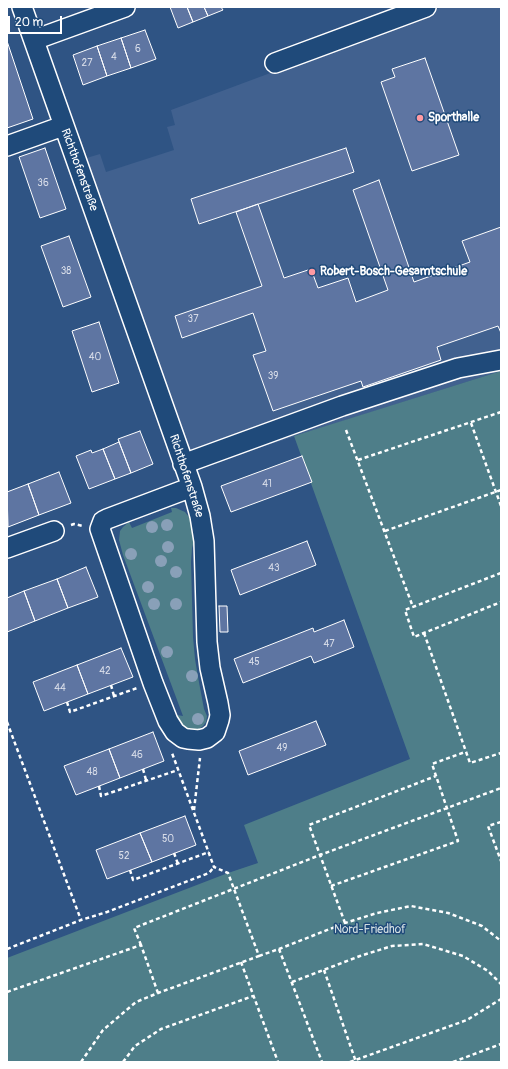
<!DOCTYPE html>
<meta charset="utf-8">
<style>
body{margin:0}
#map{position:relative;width:508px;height:1069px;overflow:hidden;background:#2f5484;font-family:Pangolin,sans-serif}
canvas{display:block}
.frame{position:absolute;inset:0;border:8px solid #fff;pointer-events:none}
.scale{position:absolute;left:8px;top:16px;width:54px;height:18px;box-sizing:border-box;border:2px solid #fff;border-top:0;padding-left:5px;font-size:12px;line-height:14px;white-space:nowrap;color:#fff;-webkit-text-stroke:3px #1f4a7a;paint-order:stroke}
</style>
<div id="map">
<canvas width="508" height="1069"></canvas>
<div class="frame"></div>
<div class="scale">20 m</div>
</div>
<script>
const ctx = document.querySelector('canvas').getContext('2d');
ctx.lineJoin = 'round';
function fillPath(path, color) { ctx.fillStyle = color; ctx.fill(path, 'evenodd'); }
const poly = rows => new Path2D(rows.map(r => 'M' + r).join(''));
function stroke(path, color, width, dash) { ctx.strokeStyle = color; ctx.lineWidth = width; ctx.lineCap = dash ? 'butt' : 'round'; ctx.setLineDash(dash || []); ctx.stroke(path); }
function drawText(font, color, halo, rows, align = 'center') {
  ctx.font = font + ' Pangolin,sans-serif'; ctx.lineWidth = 3; ctx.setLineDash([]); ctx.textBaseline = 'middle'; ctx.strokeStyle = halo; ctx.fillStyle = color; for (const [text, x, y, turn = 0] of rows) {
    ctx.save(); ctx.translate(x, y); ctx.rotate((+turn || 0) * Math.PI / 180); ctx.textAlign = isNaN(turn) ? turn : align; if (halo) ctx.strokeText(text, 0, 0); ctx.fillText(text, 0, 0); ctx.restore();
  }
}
const built = poly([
 [442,7,501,7,501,371,192,469,83,159,100,154,106,172,174,150,167,127,175,125,171,110,375,34]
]);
const green = poly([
 [501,371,501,1062,7,1062,7,958,228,873,258,863,244,825,410,759,294,436],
 [171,508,176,508,185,512,193,522,196,535,192,548,191,562,193,637,195,659,198,677,204,709,207,716,206,722,203,726,199,729,195,730,190,730,179,726,171,714,183,716,123,555,119,540,120,531,123,527,129,522,132,528,172,512]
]);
const building = poly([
 [170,7,187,7,193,22,178,28,170,7],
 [187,7,204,7,208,16,193,22,187,7],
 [204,7,221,7,223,10,208,16,204,7],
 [145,30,156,59,131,68,121,38,145,30],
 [121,38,131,68,107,76,97,46,121,38],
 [7,41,33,119,7,128,7,41],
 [97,46,107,76,83,85,73,55,97,46],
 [425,58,459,155,412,171,381,82,395,77,392,69,425,58],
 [45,148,66,209,40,218,19,157,45,148],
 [346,148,354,172,199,224,191,199,346,148],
 [379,180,414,282,470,262,462,241,501,227,501,333,498,326,437,347,441,360,363,387,361,381,273,411,253,355,266,351,253,313,182,338,175,316,262,286,236,212,258,204,284,278,311,269,318,288,348,278,356,302,388,290,353,190,379,180],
 [69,236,91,297,63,307,41,246,69,236],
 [99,322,119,383,92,392,72,331,99,322],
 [140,431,153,464,131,473,118,439,140,431],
 [119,442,131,473,115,479,103,449,119,442],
 [103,449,115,479,89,489,76,456,91,450,92,453,103,449],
 [302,456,312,482,231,512,221,486,302,456],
 [59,472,71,503,39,515,28,484,59,472],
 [28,484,39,515,8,527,7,492,28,484],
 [307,541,316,565,240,595,231,570,307,541],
 [86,567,98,597,68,608,57,579,86,567],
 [57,579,68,608,35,621,24,591,57,579],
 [24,591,35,621,7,632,7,598,24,591],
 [219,606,227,606,228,632,220,632,219,606],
 [344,620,354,647,314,663,311,656,243,683,234,659,313,628,314,632,344,620],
 [121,648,133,677,88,694,77,665,121,648],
 [77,665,88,694,44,711,33,682,77,665],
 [316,721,326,745,248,775,239,751,316,721],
 [153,732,164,761,120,778,109,749,153,732],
 [109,749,120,778,76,795,64,766,109,749],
 [185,816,196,845,152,862,140,833,185,816],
 [140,833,152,862,107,879,96,850,140,833]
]);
const path = poly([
 [471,423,501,506],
 [346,430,413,607],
 [358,460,501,412],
 [71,525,74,524,83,526],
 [385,531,501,490],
 [501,573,405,610,414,637,501,602],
 [424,633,470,763,501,753],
 [111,685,114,696],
 [67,702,70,712,137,688],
 [7,722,81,920],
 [143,769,146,780],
 [99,786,101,796,178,770],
 [194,810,200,758],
 [501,822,488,826,501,861],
 [174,853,178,864],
 [130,870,133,880,209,852],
 [331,886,458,841,432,764,465,752],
 [345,923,309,825,436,776],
 [141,945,134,928,320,855,501,788],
 [7,949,81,920,107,912,209,873,214,867],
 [279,949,322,1062],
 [259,956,279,949,345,923,377,913,411,906,448,913,482,926,501,941],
 [241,962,278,1062],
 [324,970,356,1062],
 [292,982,360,956,392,946,423,944,463,956,488,971,501,984],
 [7,992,141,945,158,993],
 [81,1062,103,1030,136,1002,158,993,259,956,228,873,214,867,172,753],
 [123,1062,135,1046,161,1029,253,996],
 [350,1062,467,1020,501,999],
 [453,1062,501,1044]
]);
const minor = poly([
 [22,7,192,487,200,516,204,541,207,642,210,668,218,703,220,715,219,720,215,732,207,738,199,740,188,739,183,738,175,732,168,721,153,683,100,529,103,521,107,519,192,487],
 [34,40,125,7],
 [275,63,426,7],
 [7,146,63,126],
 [183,464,342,406,458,368,501,360],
 [7,548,54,531]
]);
const trees = [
 [167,525],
 [152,527],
 [168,547],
 [131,554],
 [161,561],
 [176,572],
 [148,587],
 [154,604],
 [176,604],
 [167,652],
 [192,676],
 [198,719]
];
const markers = [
 [420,118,4,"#ff9aa2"],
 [312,272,4,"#ff9aa2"]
];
const numberNames = [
 ["6",138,49],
 ["4",114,57],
 ["27",87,63],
 ["36",43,183],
 ["38",66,271],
 ["37",193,319],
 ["40",95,357],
 ["39",273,376],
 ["41",267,484],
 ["43",274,568],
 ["47",329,644],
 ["45",254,662],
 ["42",105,671],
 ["44",60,688],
 ["49",282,748],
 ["46",137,755],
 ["48",92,772],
 ["50",168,839],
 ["52",124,856]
];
const poiNames = [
 ["Sporthalle",428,118],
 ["Robert-Bosch-Gesamtschule",320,272]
];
const streetNames = [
 ["Richthofenstraße",79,170,70],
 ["Richthofenstraße",186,476,72]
];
const parkNames = [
 ["Nord-Friedhof",370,930]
];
fillPath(built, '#41618f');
fillPath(green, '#4e7e89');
fillPath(building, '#5e75a2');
stroke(building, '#fff', 1);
stroke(minor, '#fff', 22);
stroke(path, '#fff', 2.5, [4, 3]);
stroke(minor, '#1f4a7a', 19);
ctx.fillStyle = '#89a0b8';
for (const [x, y] of trees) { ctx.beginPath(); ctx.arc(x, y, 6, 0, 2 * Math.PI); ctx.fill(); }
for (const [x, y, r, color] of markers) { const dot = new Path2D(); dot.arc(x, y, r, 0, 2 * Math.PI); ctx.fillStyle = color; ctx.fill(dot); stroke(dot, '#1f4a7a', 1.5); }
drawText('10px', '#d7dce8', null, numberNames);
drawText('bold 12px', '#fff', '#1f4a7a', poiNames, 'left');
drawText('12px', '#fff', '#1f4a7a', streetNames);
drawText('12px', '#d3dfe2', '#1f4a7a', parkNames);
</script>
